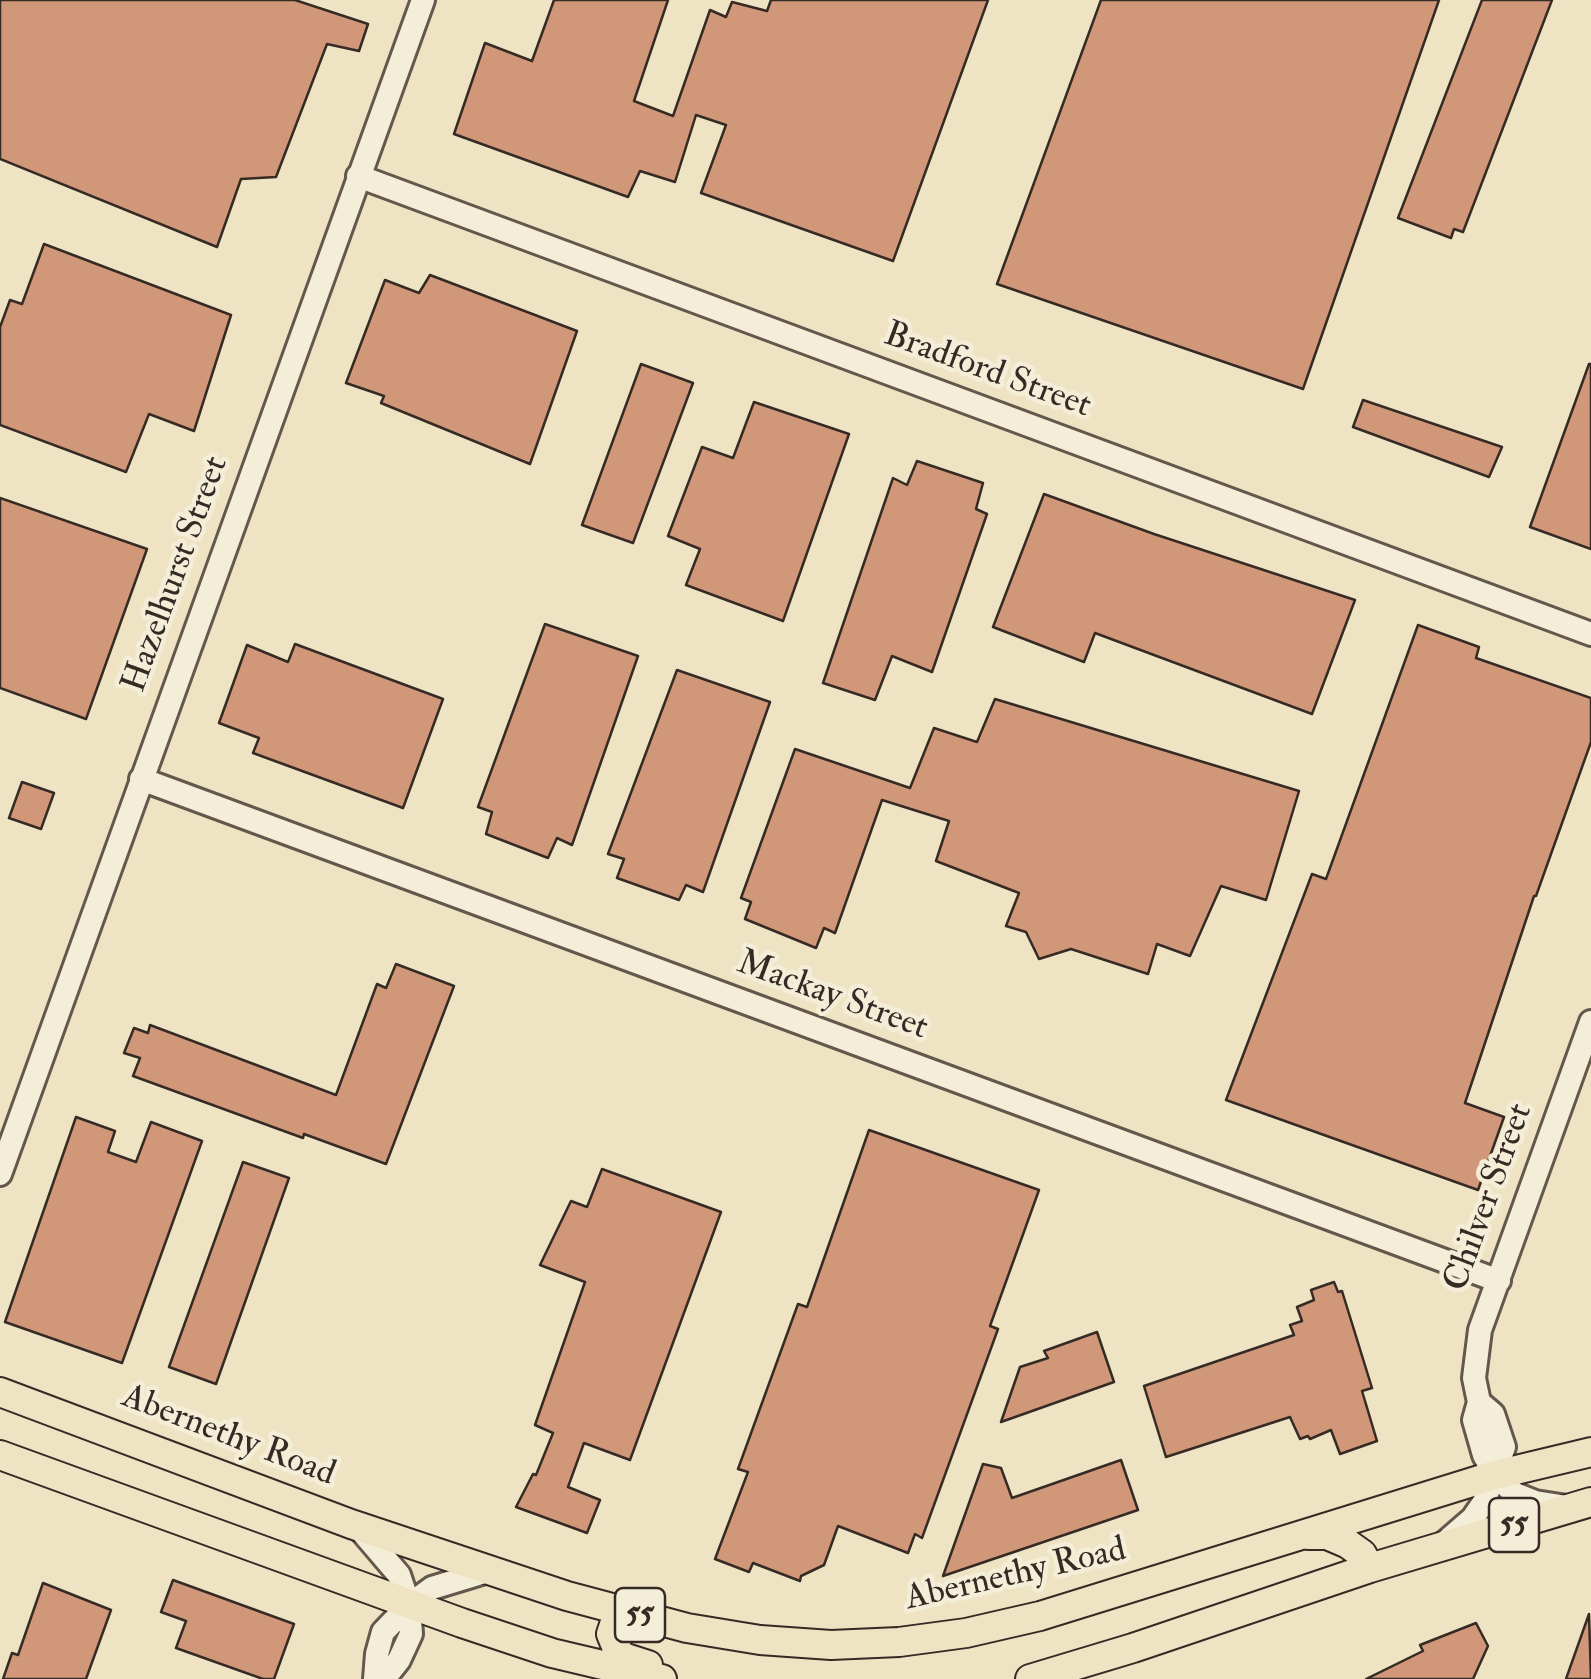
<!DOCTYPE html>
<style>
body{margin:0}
canvas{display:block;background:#eee3c2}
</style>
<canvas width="1591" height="1679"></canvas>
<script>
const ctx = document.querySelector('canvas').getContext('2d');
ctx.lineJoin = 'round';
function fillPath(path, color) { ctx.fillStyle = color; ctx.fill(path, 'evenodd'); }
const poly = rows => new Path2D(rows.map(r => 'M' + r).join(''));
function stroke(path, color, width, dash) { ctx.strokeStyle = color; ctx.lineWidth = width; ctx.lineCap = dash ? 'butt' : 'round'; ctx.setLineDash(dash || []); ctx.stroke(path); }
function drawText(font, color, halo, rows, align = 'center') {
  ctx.font = font + ' "IM FELL Double Pica",serif'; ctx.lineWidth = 9; ctx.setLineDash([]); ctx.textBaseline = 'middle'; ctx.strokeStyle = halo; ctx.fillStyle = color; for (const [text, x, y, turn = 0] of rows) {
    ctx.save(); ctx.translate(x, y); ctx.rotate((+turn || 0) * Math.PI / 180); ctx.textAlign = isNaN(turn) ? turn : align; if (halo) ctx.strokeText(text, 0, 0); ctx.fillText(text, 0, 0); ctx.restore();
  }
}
const building = poly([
 [0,0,295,0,368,24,359,51,327,44,276,177,241,179,217,247,0,159,0,0],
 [554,0,668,0,634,101,673,116,710,10,726,17,732,2,767,11,771,0,988,0,893,261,701,193,726,125,696,115,675,182,640,171,628,197,454,134,485,43,532,61,554,0],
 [1101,0,1439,0,1303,389,997,284,1101,0],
 [1482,0,1552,0,1463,232,1454,229,1451,238,1398,218,1482,0],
 [44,244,231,315,194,431,149,414,126,472,0,425,0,327,10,300,22,304,44,244],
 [430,275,577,331,530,464,381,403,384,396,346,383,385,280,419,293,430,275],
 [641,364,693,383,633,543,582,525,641,364],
 [1589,364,1591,364,1591,549,1530,527,1589,364],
 [1363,400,1502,447,1489,477,1353,427,1363,400],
 [754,402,849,434,783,621,686,585,700,549,668,536,702,447,733,458,754,402],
 [917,461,983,483,976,509,987,514,932,672,892,656,875,700,823,683,893,478,907,485,917,461],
 [1044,494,1154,534,1355,600,1312,714,1095,633,1084,662,993,627,1044,494],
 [0,498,147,549,86,719,0,688,0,498],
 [545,624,638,656,572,845,557,838,548,858,486,834,492,812,478,807,545,624],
 [1418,625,1479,647,1476,658,1591,698,1591,742,1536,896,1534,896,1465,1103,1504,1117,1478,1190,1226,1100,1312,874,1326,879,1418,625],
 [295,644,443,699,403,808,253,753,259,738,219,723,247,645,288,662,295,644],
 [677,670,770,702,703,892,686,885,679,900,617,878,624,859,608,854,677,670],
 [995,699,1299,791,1266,900,1221,886,1190,956,1157,944,1148,974,1071,949,1039,959,1026,932,1006,926,1019,893,936,861,949,821,882,800,835,933,824,928,816,948,745,919,751,902,741,898,795,749,910,788,934,728,977,742,995,699],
 [22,782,54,793,41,829,9,818,22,782],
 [396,964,454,986,386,1164,304,1134,303,1138,133,1076,140,1058,124,1053,134,1028,148,1033,150,1025,336,1095,377,984,386,988,396,964],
 [76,1117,115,1131,108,1152,136,1162,151,1122,202,1141,122,1363,5,1322,76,1117],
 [869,1130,1039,1190,990,1326,998,1329,922,1538,915,1534,908,1553,838,1526,824,1565,801,1576,800,1581,753,1563,749,1572,715,1559,748,1472,738,1469,798,1304,807,1307,869,1130],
 [243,1162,289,1178,216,1384,169,1367,243,1162],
 [602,1169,721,1212,630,1460,584,1443,568,1487,600,1500,587,1533,516,1507,533,1474,536,1475,553,1433,535,1425,585,1282,540,1265,571,1201,587,1207,602,1169],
 [1334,1282,1338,1292,1342,1291,1372,1388,1362,1391,1377,1441,1340,1454,1331,1430,1310,1439,1308,1436,1300,1439,1290,1417,1166,1457,1144,1386,1294,1335,1290,1325,1302,1321,1297,1307,1314,1300,1311,1290,1334,1282],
 [1097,1332,1114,1382,1001,1422,1020,1367,1048,1358,1044,1351,1097,1332],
 [1121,1460,1138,1510,943,1576,983,1464,1001,1468,1012,1498,1121,1460],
 [173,1580,294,1624,274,1679,263,1679,176,1648,186,1621,161,1612,173,1580],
 [43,1583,111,1610,86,1679,3,1679,12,1653,18,1655,43,1583],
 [1589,1614,1591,1679,1566,1679,1589,1614],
 [1476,1623,1488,1646,1473,1679,1366,1679,1423,1651,1420,1645,1476,1623]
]);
const minor = poly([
 [358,176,1591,634],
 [141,779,1499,1281],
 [0,1174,423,0],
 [1567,1507,1535,1502,1515,1494,1495,1475,1484,1455,1474,1420,1479,1402,1474,1378,1480,1330,1591,1022],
 [358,1527,399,1575,409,1605,411,1634,399,1660,384,1679],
 [1443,1544,1473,1518,1484,1502,1504,1447,1493,1414,1479,1402],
 [375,1679,377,1654,383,1632,409,1605,432,1588,491,1570]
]);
const major = poly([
 [0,1392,351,1524,567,1596,687,1628,760,1640,831,1645,899,1642,966,1633,1040,1616,1495,1475,1591,1452],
 [0,1455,462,1623,552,1653,662,1679],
 [1308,1535,1327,1535,1348,1544,1362,1554,1370,1568],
 [619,1610,611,1634,620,1656,648,1665],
 [1030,1679,1133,1648,1370,1568,1591,1502]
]);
const shields = [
 [1514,1525,50],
 [640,1615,50]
];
const shieldNames = [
 ["55",1514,1525],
 ["55",640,1615]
];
const streetNames = [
 ["Bradford Street",987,372,20],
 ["Hazelhurst Street",177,575,-70],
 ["Mackay Street",832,997,20],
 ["Chilver Street",1490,1198,-70],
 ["Abernethy Road",228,1437,21],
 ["Abernethy Road",1016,1576,-13]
];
fillPath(building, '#d09779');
stroke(building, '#362a25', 2.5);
stroke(minor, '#64584c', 28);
stroke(major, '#362a25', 32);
stroke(minor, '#f4edd7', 22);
stroke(major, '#eee3c2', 28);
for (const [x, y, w] of shields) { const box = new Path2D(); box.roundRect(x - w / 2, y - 27, w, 54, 8); ctx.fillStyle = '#f4edd7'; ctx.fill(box); stroke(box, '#362a25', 2.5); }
drawText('bold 32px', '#362a25', null, shieldNames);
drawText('35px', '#362a25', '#f4edd7', streetNames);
</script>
